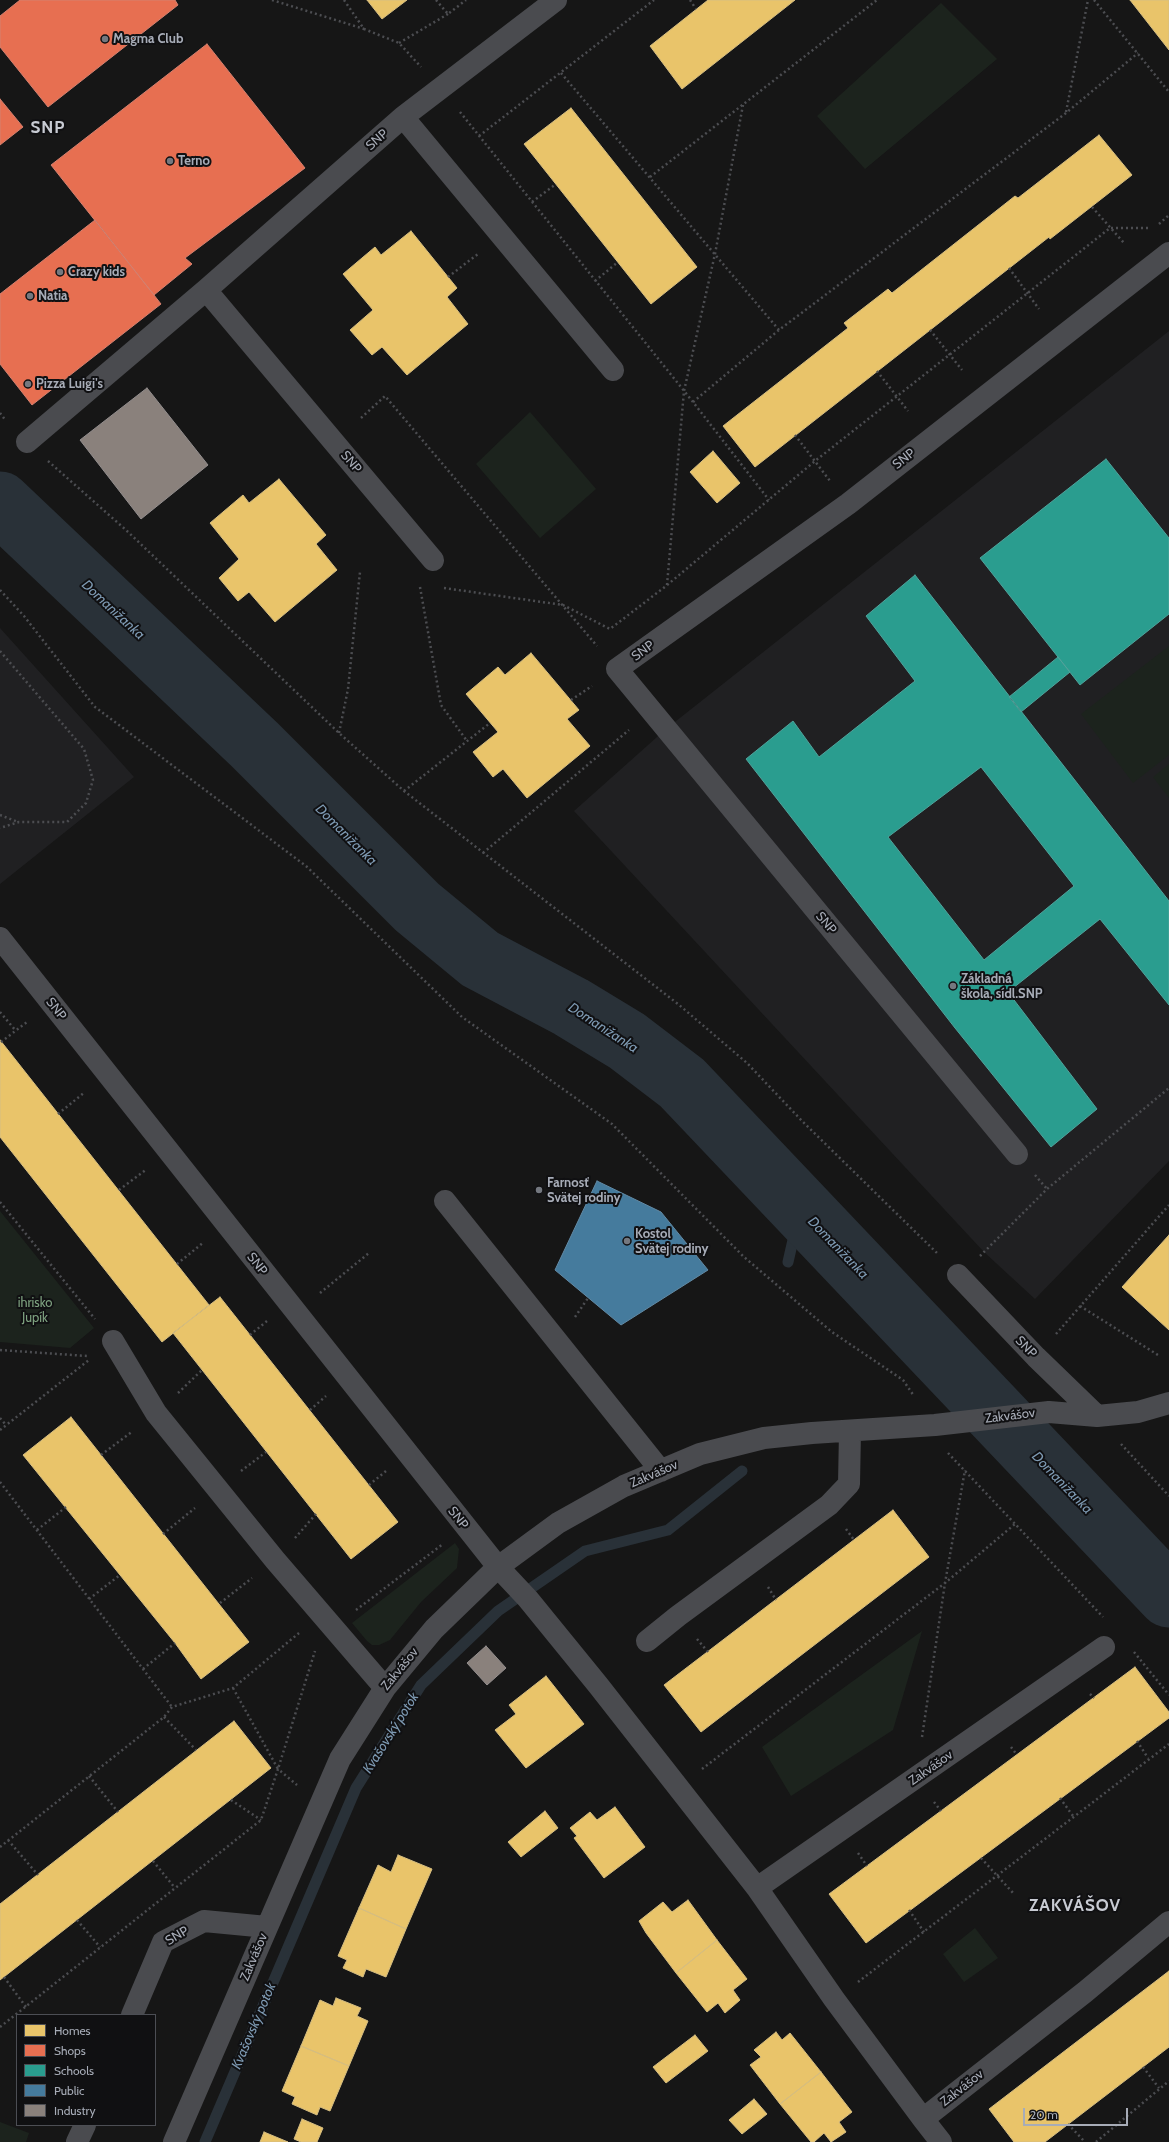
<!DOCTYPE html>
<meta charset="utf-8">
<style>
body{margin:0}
#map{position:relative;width:1169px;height:2142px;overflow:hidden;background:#161616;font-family:Cabin,sans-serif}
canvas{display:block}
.legend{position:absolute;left:16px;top:2014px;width:140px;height:112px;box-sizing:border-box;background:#101012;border:1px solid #4c4e54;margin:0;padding:5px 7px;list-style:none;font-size:12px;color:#a7acb7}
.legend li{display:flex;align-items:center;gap:8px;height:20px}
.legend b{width:20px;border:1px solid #4c4e54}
.scale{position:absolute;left:1023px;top:2108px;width:105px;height:18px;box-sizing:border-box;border:2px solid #a7acb7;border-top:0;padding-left:5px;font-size:12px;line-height:14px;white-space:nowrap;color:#a7acb7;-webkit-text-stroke:3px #101012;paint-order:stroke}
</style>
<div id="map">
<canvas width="1169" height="2142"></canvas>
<ul class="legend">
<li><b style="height:11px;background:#e9c46a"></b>Homes</li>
<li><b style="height:11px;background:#e76f51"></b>Shops</li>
<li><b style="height:11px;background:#2a9d8f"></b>Schools</li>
<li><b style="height:11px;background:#457b9d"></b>Public</li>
<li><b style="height:11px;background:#8a817c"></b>Industry</li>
</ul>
<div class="scale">20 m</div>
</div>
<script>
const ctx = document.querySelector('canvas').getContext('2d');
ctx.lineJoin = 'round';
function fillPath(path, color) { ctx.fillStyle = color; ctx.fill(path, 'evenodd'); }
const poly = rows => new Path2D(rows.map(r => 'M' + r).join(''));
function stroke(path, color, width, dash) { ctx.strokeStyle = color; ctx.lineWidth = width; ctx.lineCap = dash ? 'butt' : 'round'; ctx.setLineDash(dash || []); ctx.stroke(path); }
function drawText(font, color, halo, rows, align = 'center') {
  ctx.font = font + ' Cabin,sans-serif'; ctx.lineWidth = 4; ctx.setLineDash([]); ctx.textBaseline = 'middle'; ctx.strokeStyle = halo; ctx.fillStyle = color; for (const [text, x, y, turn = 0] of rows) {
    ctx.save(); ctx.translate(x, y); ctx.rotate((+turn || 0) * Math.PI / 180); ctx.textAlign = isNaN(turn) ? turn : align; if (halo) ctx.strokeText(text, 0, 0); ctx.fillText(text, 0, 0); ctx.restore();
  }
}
const built = poly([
 [1169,331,1169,1161,1035,1299,984,1252,574,811,666,729],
 [0,628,134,777,0,884]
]);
const green = poly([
 [941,3,997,59,865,169,817,116],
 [530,412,596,489,540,538,476,464],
 [1169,646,1169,755,1133,783,1081,714],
 [1169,764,1169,798,1153,777],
 [0,1211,94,1328,70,1348,0,1342],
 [455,1543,459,1549,457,1568,421,1602,390,1640,379,1645,372,1645,367,1641,352,1623],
 [922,1631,893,1730,791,1796,762,1747],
 [975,1928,998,1958,964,1982,943,1954],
 [0,2122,29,2133,26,2142,0,2142]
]);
const homes = poly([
 [367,0,407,0,382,19,367,0],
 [708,0,795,0,682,89,650,46,708,0],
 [1130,0,1169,0,1169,50,1130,0],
 [571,108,697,267,651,304,524,144,571,108],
 [1099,135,1132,175,1050,239,1049,237,755,467,723,426,848,328,844,323,888,289,892,293,1015,196,1018,198,1099,135],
 [411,231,457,288,447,297,468,324,407,375,382,347,372,355,350,330,373,310,343,274,375,247,381,255,411,231],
 [713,451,740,483,717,503,690,472,713,451],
 [279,479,326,535,316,544,337,570,275,622,249,592,238,601,219,578,239,559,210,523,243,495,249,503,279,479],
 [531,653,579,710,567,719,590,746,527,798,503,769,493,777,473,752,498,732,466,694,498,667,505,675,531,653],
 [0,1040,209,1305,162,1342,0,1137,0,1040],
 [1169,1235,1169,1330,1122,1287,1169,1235],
 [220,1297,398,1522,351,1559,173,1333,220,1297],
 [71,1417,249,1642,201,1679,175,1643,23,1455,71,1417],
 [893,1510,929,1557,701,1732,664,1685,893,1510],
 [1135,1667,1169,1712,1169,1718,866,1943,829,1894,1135,1667],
 [546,1676,584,1724,526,1768,495,1730,516,1714,509,1705,546,1676],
 [234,1721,271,1768,0,1980,0,1904,234,1721],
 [615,1807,645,1847,604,1878,574,1838,577,1836,570,1828,590,1812,597,1820,615,1807],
 [545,1811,558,1828,521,1857,508,1842,545,1811],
 [398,1855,432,1869,406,1929,359,1908,378,1865,391,1872,398,1855],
 [688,1900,717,1940,676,1973,646,1933,639,1921,663,1902,672,1912,688,1900],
 [359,1908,406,1929,386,1977,366,1969,363,1977,343,1968,347,1960,338,1956,359,1908],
 [717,1940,747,1979,733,1990,740,2000,725,2013,718,2003,707,2012,676,1973,717,1940],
 [1169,1971,1169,2047,1045,2142,1014,2142,989,2109,1169,1971],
 [336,1998,361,2008,357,2016,368,2021,349,2066,301,2046,320,2000,333,2006,336,1998],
 [776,2032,782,2040,790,2033,821,2072,780,2104,750,2065,761,2057,754,2050,776,2032],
 [695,2035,708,2051,666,2083,653,2067,695,2035],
 [301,2046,349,2066,330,2111,320,2107,317,2115,292,2104,295,2097,282,2091,301,2046],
 [821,2072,852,2112,839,2122,846,2132,831,2142,824,2133,814,2142,811,2142,780,2104,821,2072],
 [754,2099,767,2114,742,2134,729,2120,754,2099],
 [302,2119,323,2128,317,2142,301,2142,294,2139,302,2119],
 [264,2132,288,2142,260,2142,264,2132]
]);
const shops = poly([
 [20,0,175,0,178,5,48,107,0,47,0,16,20,0],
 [207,44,305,168,185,258,192,264,154,295,51,165,207,44],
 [0,99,23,127,0,145,0,99],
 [95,220,161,304,32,405,0,364,0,294,95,220]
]);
const schools = poly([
 [1106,459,1169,538,1169,614,1080,685,980,558,1106,459],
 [915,575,1169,901,1169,1005,1100,919,1008,992,1097,1109,1051,1147,955,1028,746,759,793,721,819,757,915,681,866,616,915,575],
 [981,767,1074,886,984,960,888,837,981,767],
 [1058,657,1070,672,1021,712,1009,697,1058,657]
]);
const public = poly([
 [597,1181,661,1212,708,1270,621,1325,555,1270,597,1181]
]);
const industry = poly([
 [147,388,208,465,141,519,80,440,147,388],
 [486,1646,506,1668,487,1685,467,1663,486,1646]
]);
const stream = poly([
 [788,1262,800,1209],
 [205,2142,356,1788,421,1685,498,1611,585,1551,668,1530,742,1471]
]);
const river = poly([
 [0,503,255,745,417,907,480,959,571,1007,627,1041,682,1083,1169,1596]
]);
const path = poly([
 [272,0,364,29],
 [344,0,364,29,399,43,421,67],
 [436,0,448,14,466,0],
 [690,0,696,9],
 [1094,0,1169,92],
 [399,43,448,14],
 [561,73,779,330],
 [460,112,693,402,769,500],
 [1066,112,1088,0],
 [479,136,654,0],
 [650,177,877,0],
 [532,202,556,184],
 [1092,207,1124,243],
 [1159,224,1169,215],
 [1009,268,1039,309],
 [448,277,478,254],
 [595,281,618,262],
 [930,330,962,370],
 [877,371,908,411],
 [693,402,779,330,1066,113,1138,53],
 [0,413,6,421],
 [361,418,385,396,597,646],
 [795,435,830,481],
 [48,461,126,530,339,733,404,791,678,1004,747,1063,803,1122,938,1254],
 [667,585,684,391,715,254,743,105],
 [420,587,441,705,467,741],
 [444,588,563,605,610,629,666,586,815,461,1110,228,1151,228],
 [0,590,24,616,95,707,306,866,462,1017,612,1124,744,1257,832,1332,903,1380,914,1396],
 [0,651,84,749,93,780,86,803,67,822,19,822,0,828],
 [571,700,592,686],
 [339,733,348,689,360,572],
 [404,791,490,723],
 [0,815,18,822],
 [483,853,629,730],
 [0,1012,16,1031],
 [1,1042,27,1022],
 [58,1114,85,1092],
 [1035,1175,1047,1189],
 [119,1190,147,1169],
 [0,1202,95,1319],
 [980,1256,1047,1189,1169,1088],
 [177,1264,204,1242],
 [320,1293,369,1253],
 [1080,1306,1158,1355],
 [575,1317,588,1298],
 [1056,1334,1169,1205],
 [250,1335,267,1321],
 [0,1350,87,1356],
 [178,1393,202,1370],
 [310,1410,326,1396],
 [0,1418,6,1425],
 [0,1430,89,1360],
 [1121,1444,1169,1496],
 [948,1453,1103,1617],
 [101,1455,133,1431],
 [241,1471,266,1452],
 [0,1482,172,1707],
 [369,1485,386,1471],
 [846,1529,854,1540],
 [37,1530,66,1507],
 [163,1534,195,1508],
 [295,1538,316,1514],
 [768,1587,776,1600],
 [89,1599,120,1575],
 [220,1603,252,1578],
 [356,1610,443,1544],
 [697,1639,708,1652],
 [1134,1652,1169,1695],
 [143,1669,175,1643],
 [233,1688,278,1769,315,1651],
 [1090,1694,1094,1698],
 [164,1717,196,1750],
 [922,1737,945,1583,965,1470],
 [1137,1741,1148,1758],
 [1011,1747,1017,1755],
 [702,1769,945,1583,1015,1524],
 [89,1776,118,1812],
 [1060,1798,1073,1816],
 [231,1800,261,1820],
 [934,1802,941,1811],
 [8,1840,38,1875],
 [0,1847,164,1717,172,1707,233,1688,299,1633],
 [858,1853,867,1866],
 [981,1858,1014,1894],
 [153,1861,175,1888],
 [909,1910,924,1932],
 [77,1920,100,1947],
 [4,1977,26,2007],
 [858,1982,1169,1744],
 [0,2027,261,1820,278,1769,297,1785],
 [1143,2067,1159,2088],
 [1068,2124,1085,2142],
 [1096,2142,1169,2081]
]);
const minor = poly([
 [403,117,613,370],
 [206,290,433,560],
 [27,442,206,290,403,117,556,0],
 [0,938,498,1567,528,1599,598,1685,757,1888,834,1999,923,2119],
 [1017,1154,617,669,848,504,1169,253],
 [445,1201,661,1471],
 [958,1275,1036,1357,1097,1416],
 [113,1341,156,1413,275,1560,385,1688],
 [647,1641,678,1616,829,1505,849,1484,850,1431],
 [757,1888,1104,1647],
 [132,2015,163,1942,204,1921,267,1927],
 [77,2142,85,2125],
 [174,2142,340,1759,385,1688,434,1629,498,1567,558,1523,624,1486,700,1454,764,1438,812,1433,935,1425,1049,1412,1097,1416,1138,1412,1169,1403],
 [941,2142,923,2119,1085,1992,1169,1922]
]);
const markers = [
 [105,39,4,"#74787f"],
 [170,161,4,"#74787f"],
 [60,272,4,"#74787f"],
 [30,296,4,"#74787f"],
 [28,384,4,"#74787f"],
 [953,986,4,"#74787f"],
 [539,1190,4,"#74787f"],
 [627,1241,4,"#74787f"]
];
const poiNames = [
 ["Magma Club",113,39],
 ["Terno",178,161],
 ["Crazy kids",68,272],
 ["Natia",38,296],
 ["Pizza Luigi's",36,384],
 ["Základná",961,979],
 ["škola, sídl.SNP",961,994],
 ["Farnosť",547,1183],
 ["Svätej rodiny",547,1198],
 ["Kostol",635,1234],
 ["Svätej rodiny",635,1249]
];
const streetNames = [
 ["SNP",377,140,-41],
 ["SNP",904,459,-38],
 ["SNP",351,462,50],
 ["SNP",643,651,-36],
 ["SNP",826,923,50],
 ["SNP",56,1009,52],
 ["SNP",257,1264,52],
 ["SNP",1026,1347,46],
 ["Zakvášov",1010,1416,-7],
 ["Zakvášov",654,1474,-23],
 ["SNP",458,1518,52],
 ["Zakvášov",400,1669,-51],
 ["Zakvášov",931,1768,-35],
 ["SNP",177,1936,-31],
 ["Zakvášov",254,1957,-67],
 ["Zakvášov",962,2088,-38]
];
const parkNames = [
 ["ihrisko",35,1303],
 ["Jupík",35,1318]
];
const waterNames = [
 ["Domanižanka",113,610,43],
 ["Domanižanka",346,835,45],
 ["Domanižanka",603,1028,33],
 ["Domanižanka",838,1248,46],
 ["Domanižanka",1062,1483,46],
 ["Kvašovský potok",391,1733,-58],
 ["Kvašovský potok",254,2026,-67]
];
const districtNames = [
 ["SNP",48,128],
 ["ZAKVÁŠOV",1075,1906]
];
fillPath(built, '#202022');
fillPath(green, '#1c231d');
fillPath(homes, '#e9c46a');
stroke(homes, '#d5bd81', 1);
fillPath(shops, '#e76f51');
stroke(shops, '#d48170', 1);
fillPath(schools, '#2a9d8f');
stroke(schools, '#50a29b', 1);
fillPath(public, '#457b9d');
stroke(public, '#628aa5', 1);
fillPath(industry, '#8a817c');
stroke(industry, '#938e8e', 1);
stroke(stream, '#293138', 11);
stroke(river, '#293138', 63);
stroke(path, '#4c4d51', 2.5, [2, 3]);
stroke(minor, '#4a4b4f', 22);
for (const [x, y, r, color] of markers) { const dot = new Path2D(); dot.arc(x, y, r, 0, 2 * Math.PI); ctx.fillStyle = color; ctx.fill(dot); stroke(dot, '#101012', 1.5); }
drawText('bold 13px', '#a7acb7', '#101012', poiNames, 'left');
drawText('13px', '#a7acb7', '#101012', streetNames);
drawText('13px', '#7ea280', '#101012', parkNames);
drawText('italic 14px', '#7e9ab3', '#101012', waterNames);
ctx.letterSpacing = '1px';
drawText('bold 17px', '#c8cbd3', '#101012', districtNames);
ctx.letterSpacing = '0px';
</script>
